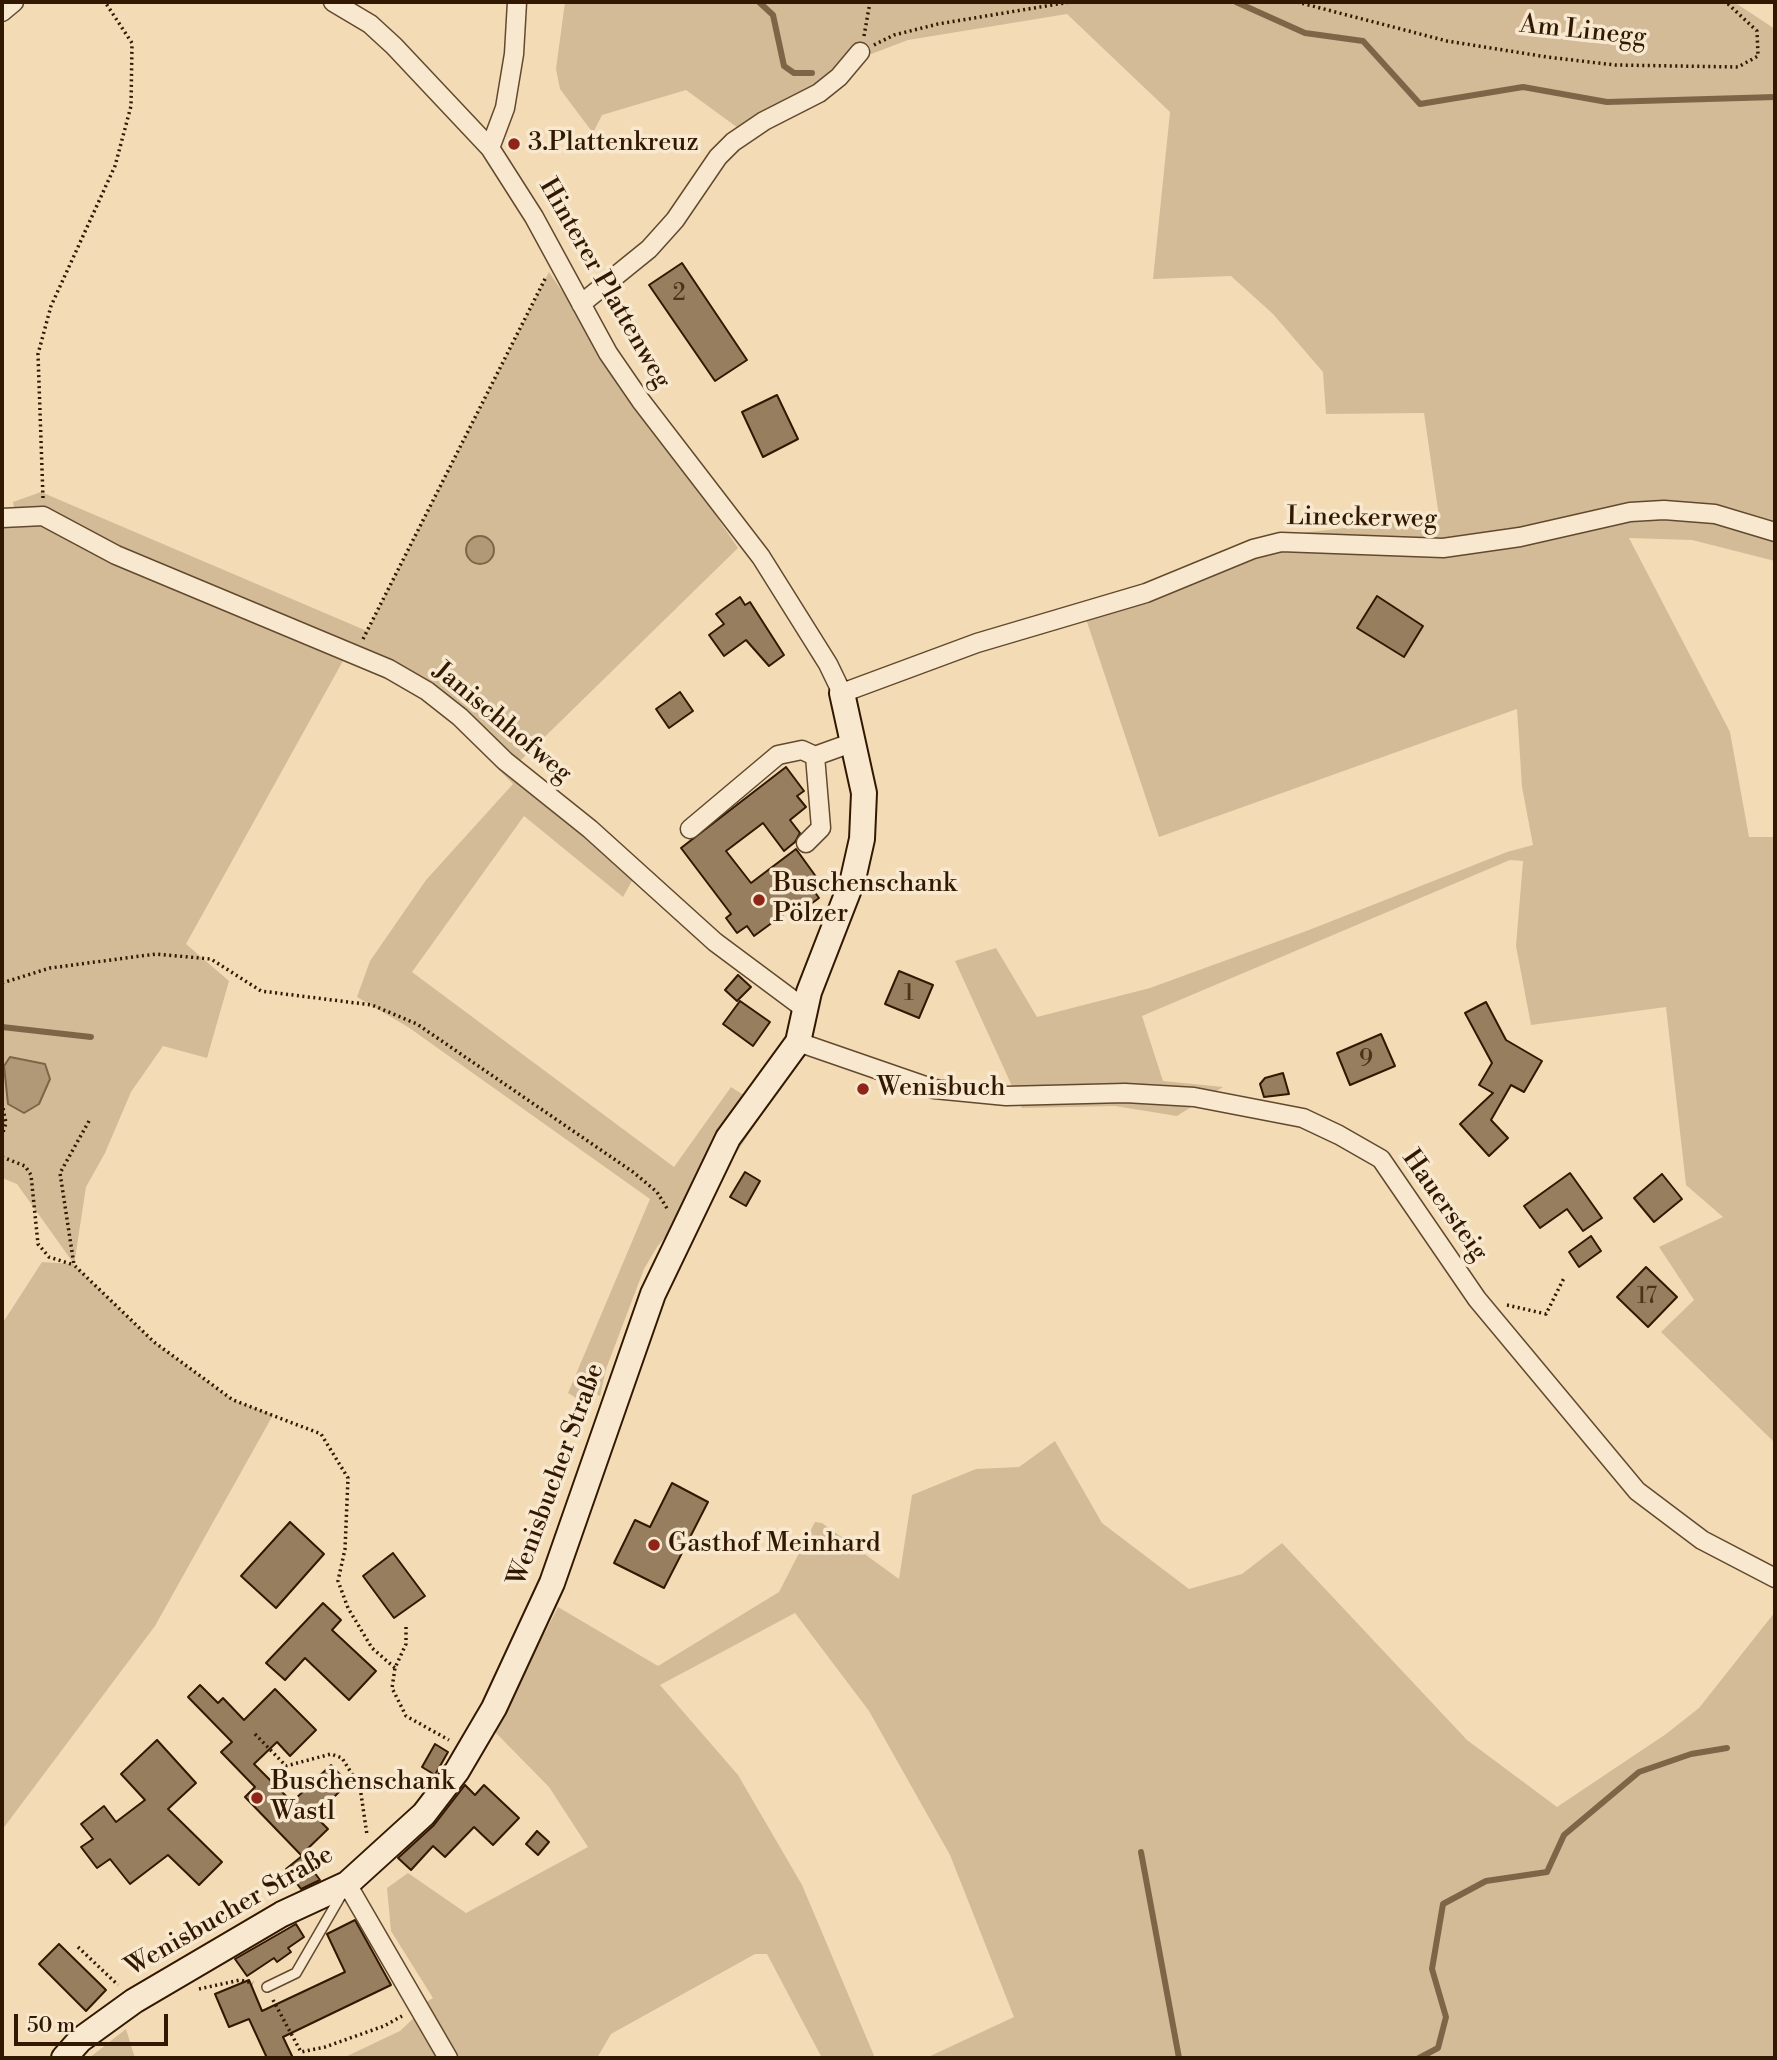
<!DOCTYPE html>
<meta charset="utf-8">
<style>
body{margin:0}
#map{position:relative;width:1777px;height:2060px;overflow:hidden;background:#f3dcb5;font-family:"Libre Bodoni",serif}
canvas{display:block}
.frame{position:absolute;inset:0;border:4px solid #321800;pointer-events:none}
.scale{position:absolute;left:14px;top:2014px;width:154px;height:32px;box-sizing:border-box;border:4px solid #321800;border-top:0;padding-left:9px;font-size:21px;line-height:24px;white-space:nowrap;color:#321800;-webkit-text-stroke:5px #f7e8cf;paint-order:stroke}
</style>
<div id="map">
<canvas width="1777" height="2060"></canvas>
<div class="frame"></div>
<div class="scale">50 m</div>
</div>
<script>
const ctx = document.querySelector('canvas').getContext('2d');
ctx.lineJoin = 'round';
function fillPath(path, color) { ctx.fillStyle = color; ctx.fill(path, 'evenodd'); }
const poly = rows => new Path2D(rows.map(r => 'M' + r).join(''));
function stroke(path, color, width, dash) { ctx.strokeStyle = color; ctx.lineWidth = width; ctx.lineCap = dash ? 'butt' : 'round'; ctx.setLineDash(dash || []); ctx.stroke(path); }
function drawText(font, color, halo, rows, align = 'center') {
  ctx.font = font + ' "Libre Bodoni",serif'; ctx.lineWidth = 7; ctx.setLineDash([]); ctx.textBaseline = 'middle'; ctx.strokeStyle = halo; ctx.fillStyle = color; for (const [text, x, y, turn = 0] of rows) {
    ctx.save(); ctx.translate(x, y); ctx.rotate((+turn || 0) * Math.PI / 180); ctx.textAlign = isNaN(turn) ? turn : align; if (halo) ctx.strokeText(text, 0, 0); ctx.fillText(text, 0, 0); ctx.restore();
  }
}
const green = poly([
 [565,2,1734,2,1775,29,1775,561,1692,540,1629,538,1730,732,1749,837,1775,837,1775,1443,1661,1332,1694,1300,1659,1247,1723,1217,1686,1185,1666,1007,1531,1025,1516,946,1523,861,1510,860,1142,1016,1163,1081,1223,1087,1177,1116,1115,1106,1022,1108,955,961,996,948,1037,1017,1150,988,1309,930,1507,852,1533,845,1522,787,1517,709,1159,837,1083,610,1145,586,1250,539,1439,517,1424,413,1326,414,1323,372,1273,314,1231,276,1153,279,1170,112,1067,14,908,40,832,69,804,94,738,128,686,90,602,115,593,133,560,89,556,69],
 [549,272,738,548,519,762,637,872,623,897,524,816,412,972,674,1167,731,1087,742,1094,788,1075,729,1164,696,1229,678,1221,657,1247,644,1269,606,1369,600,1396,593,1392,587,1405,568,1393,650,1199,408,1027,357,997,370,961,426,880,513,784,426,696,344,659,186,944,229,981,207,1058,163,1046,131,1092,105,1153,86,1187,74,1265,154,1342,233,1400,273,1415,155,1626,2,1830,2,1324,42,1262,74,1264,17,1184,2,1178,2,528,17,523,13,502,41,492,367,631],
 [1055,1441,1102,1523,1189,1589,1242,1574,1282,1543,1467,1740,1557,1807,1666,1734,1699,1708,1775,1612,1775,2058,926,2058,1014,2017,950,1855,869,1711,795,1613,660,1685,738,1775,802,1885,875,2058,822,2058,767,1954,755,1954,611,2034,597,2058,343,2058,400,2031,419,2013,416,2008,433,1998,391,1931,387,1888,408,1873,466,1913,588,1847,549,1787,494,1731,558,1607,658,1666,779,1592,815,1522,822,1523,899,1579,912,1495,976,1469,1019,1467],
 [126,2029,135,2058,89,2058]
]);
const water = poly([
 '466 550a14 14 0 1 1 28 0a14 14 0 1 1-28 0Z',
 [10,1057,45,1064,50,1079,39,1104,24,1113,8,1104,4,1066,10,1057]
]);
const stream = poly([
 [759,2,773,15,784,66,794,73,812,73],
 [1236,2,1305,33,1363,41,1420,104,1523,87,1607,102,1775,97],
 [2,1027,91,1037],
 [1141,1852,1179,2058],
 [1419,2058,1438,2048,1446,2017,1432,1969,1443,1904,1486,1881,1547,1872,1564,1835,1639,1772,1691,1754,1727,1748]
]);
const building = poly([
 [682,263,747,360,715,381,649,285,682,263],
 [777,395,798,439,763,457,742,412,777,395],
 [1377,596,1423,626,1404,657,1357,628,1377,596],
 [740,597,745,605,750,602,784,655,769,666,746,640,724,656,709,635,724,624,716,614,740,597],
 [680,692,693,711,669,728,656,709,680,692],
 [786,767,804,791,797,796,806,807,790,820,800,833,795,842,784,851,763,823,726,851,751,883,796,849,817,878,809,884,819,898,804,909,799,903,754,936,747,926,737,933,726,918,731,914,681,848,786,767],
 [899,971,933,985,919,1018,885,1004,899,971],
 [738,975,751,987,737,1001,725,990,738,975],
 [740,1001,770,1022,753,1046,723,1024,740,1001],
 [1486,1002,1506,1040,1542,1061,1524,1092,1511,1085,1491,1120,1508,1138,1489,1156,1460,1124,1493,1093,1479,1085,1492,1063,1465,1013,1486,1002],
 [1381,1034,1395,1066,1350,1085,1337,1053,1381,1034],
 [1283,1073,1289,1094,1264,1097,1260,1084,1265,1078,1283,1073],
 [745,1172,760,1181,746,1206,730,1197,745,1172],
 [1570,1173,1602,1218,1583,1231,1567,1209,1540,1228,1524,1206,1570,1173],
 [1662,1174,1682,1199,1654,1222,1634,1198,1662,1174],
 [1591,1236,1601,1251,1579,1267,1569,1252,1591,1236],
 [1646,1267,1677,1297,1648,1327,1617,1297,1646,1267],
 [672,1483,708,1502,664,1588,614,1563,635,1520,650,1527,672,1483],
 [290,1522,324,1554,276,1608,241,1576,290,1522],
 [393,1553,425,1596,394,1618,363,1576,393,1553],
 [323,1603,341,1620,332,1630,376,1671,349,1700,305,1658,285,1680,266,1663,323,1603],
 [200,1685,218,1703,223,1698,244,1720,275,1689,316,1730,290,1756,277,1742,254,1764,292,1802,331,1765,348,1783,315,1816,328,1829,301,1855,245,1797,255,1787,221,1752,232,1742,188,1697,200,1685],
 [157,1740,196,1783,168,1809,222,1862,199,1885,168,1855,130,1884,110,1859,97,1868,81,1847,93,1839,81,1824,104,1806,116,1822,145,1800,121,1774,157,1740],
 [435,1744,448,1752,435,1775,422,1767,435,1744],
 [465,1785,475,1795,484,1785,519,1818,493,1845,474,1827,445,1857,433,1846,411,1870,398,1858,434,1825,465,1785],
 [537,1831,549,1842,538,1855,526,1844,537,1831],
 [302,1856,320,1880,301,1889,286,1869,302,1856],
 [355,1920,391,1985,283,2037,293,2058,267,2058,249,2019,229,2027,215,1994,249,1980,262,2011,345,1972,327,1934,355,1920],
 [296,1924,304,1937,288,1948,291,1952,277,1962,274,1958,247,1976,235,1959,296,1924],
 [59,1944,106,1990,86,2011,39,1964,59,1944]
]);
const path = poly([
 [1297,2,1447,41,1547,57,1615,65,1738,67,1758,56,1757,31,1726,2],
 [864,36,870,2],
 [874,45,894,35,938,24,1070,2],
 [43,498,38,354,51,306,115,166,131,106,132,43,105,2],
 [363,639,546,277],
 [2,983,50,968,156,954,211,959,261,991,372,1005,417,1024,633,1172,657,1192,668,1210],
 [2,1103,6,1123,2,1135],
 [89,1121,60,1173,74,1265,154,1342,233,1400,321,1434,348,1478,345,1549,338,1581,348,1608,372,1648,395,1668],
 [2,1157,25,1166,31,1175,38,1244,49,1257,74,1265],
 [1507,1305,1546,1314,1565,1276],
 [406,1627,406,1644,395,1668,392,1688,406,1716,449,1740],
 [255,1734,286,1766,331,1754,342,1758,360,1787,367,1835],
 [78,1947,118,1985],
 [199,1989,240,1980,253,1983],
 [273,2000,301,2052,325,2047,384,2026,402,2016]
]);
const lane = poly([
 [267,1987,296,1973,343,1892]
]);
const street = poly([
 [333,2,370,24,394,46,490,148,534,217,608,353,641,401,761,557,828,664,842,693,977,643,1146,593,1253,549,1281,542,1443,548,1520,537,1630,512,1664,510,1715,514,1775,532],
 [2,12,14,2],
 [490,148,505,108,514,54,517,2],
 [581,304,649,249,675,220,718,157,733,142,764,121,819,93,839,77,860,52],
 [2,518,43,516,116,555,389,669,427,691,460,717,505,761,590,829,715,942,805,1009],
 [690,829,778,755,802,750,815,756,854,742],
 [806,843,821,828,815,756],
 [798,1042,934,1089,1006,1096,1125,1093,1194,1097,1303,1118,1339,1135,1381,1159,1477,1299,1637,1491,1702,1540,1775,1578],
 [347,1884,448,2058]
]);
const secondary = poly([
 [64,2058,80,2040,134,2001,282,1914,347,1884,424,1814,457,1771,494,1708,552,1583,653,1294,728,1138,798,1042,809,992,853,879,862,839,864,793,842,693]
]);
const markers = [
 [514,144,7,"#8f2418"],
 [759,900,7,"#8f2418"],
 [863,1089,7,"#8f2418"],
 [654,1545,7,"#8f2418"],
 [257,1798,7,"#8f2418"]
];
const numberNames = [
 ["2",679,294],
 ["1",909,994],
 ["9",1366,1060],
 ["17",1647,1297]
];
const streetNames = [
 ["Am Linegg",1583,32,6],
 ["Hinterer Plattenweg",604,284,60],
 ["Lineckerweg",1362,519,1],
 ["Janischhofweg",502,723,40],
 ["Hauersteig",1444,1206,55],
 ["Wenisbucher Straße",557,1475,-70],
 ["Wenisbucher Straße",230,1912,-30]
];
const poiNames = [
 ["3.Plattenkreuz",528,144],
 ["Buschenschank",773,885],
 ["Pölzer",773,915],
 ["Wenisbuch",877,1089],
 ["Gasthof Meinhard",668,1545],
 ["Buschenschank",271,1783],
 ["Wastl",271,1813]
];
fillPath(green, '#d2bb96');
fillPath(water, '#b19977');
stroke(water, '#7e6547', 2);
stroke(stream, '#7e6547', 6);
fillPath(building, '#967e5e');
stroke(building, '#321800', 2);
stroke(lane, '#62492d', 12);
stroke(street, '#62492d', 21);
stroke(secondary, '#321800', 28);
stroke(path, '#321800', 3.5, [2, 3.5]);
stroke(lane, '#f7e8cf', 9);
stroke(street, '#f7e8cf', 18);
stroke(secondary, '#f7e8cf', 24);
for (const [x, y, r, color] of markers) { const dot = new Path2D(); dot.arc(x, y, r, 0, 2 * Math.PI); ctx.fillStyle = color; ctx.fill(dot); stroke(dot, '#f7e8cf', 2.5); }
drawText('23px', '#4b3218', null, numberNames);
drawText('26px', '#321800', '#f7e8cf', streetNames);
drawText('26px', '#321800', '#f7e8cf', poiNames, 'left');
</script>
